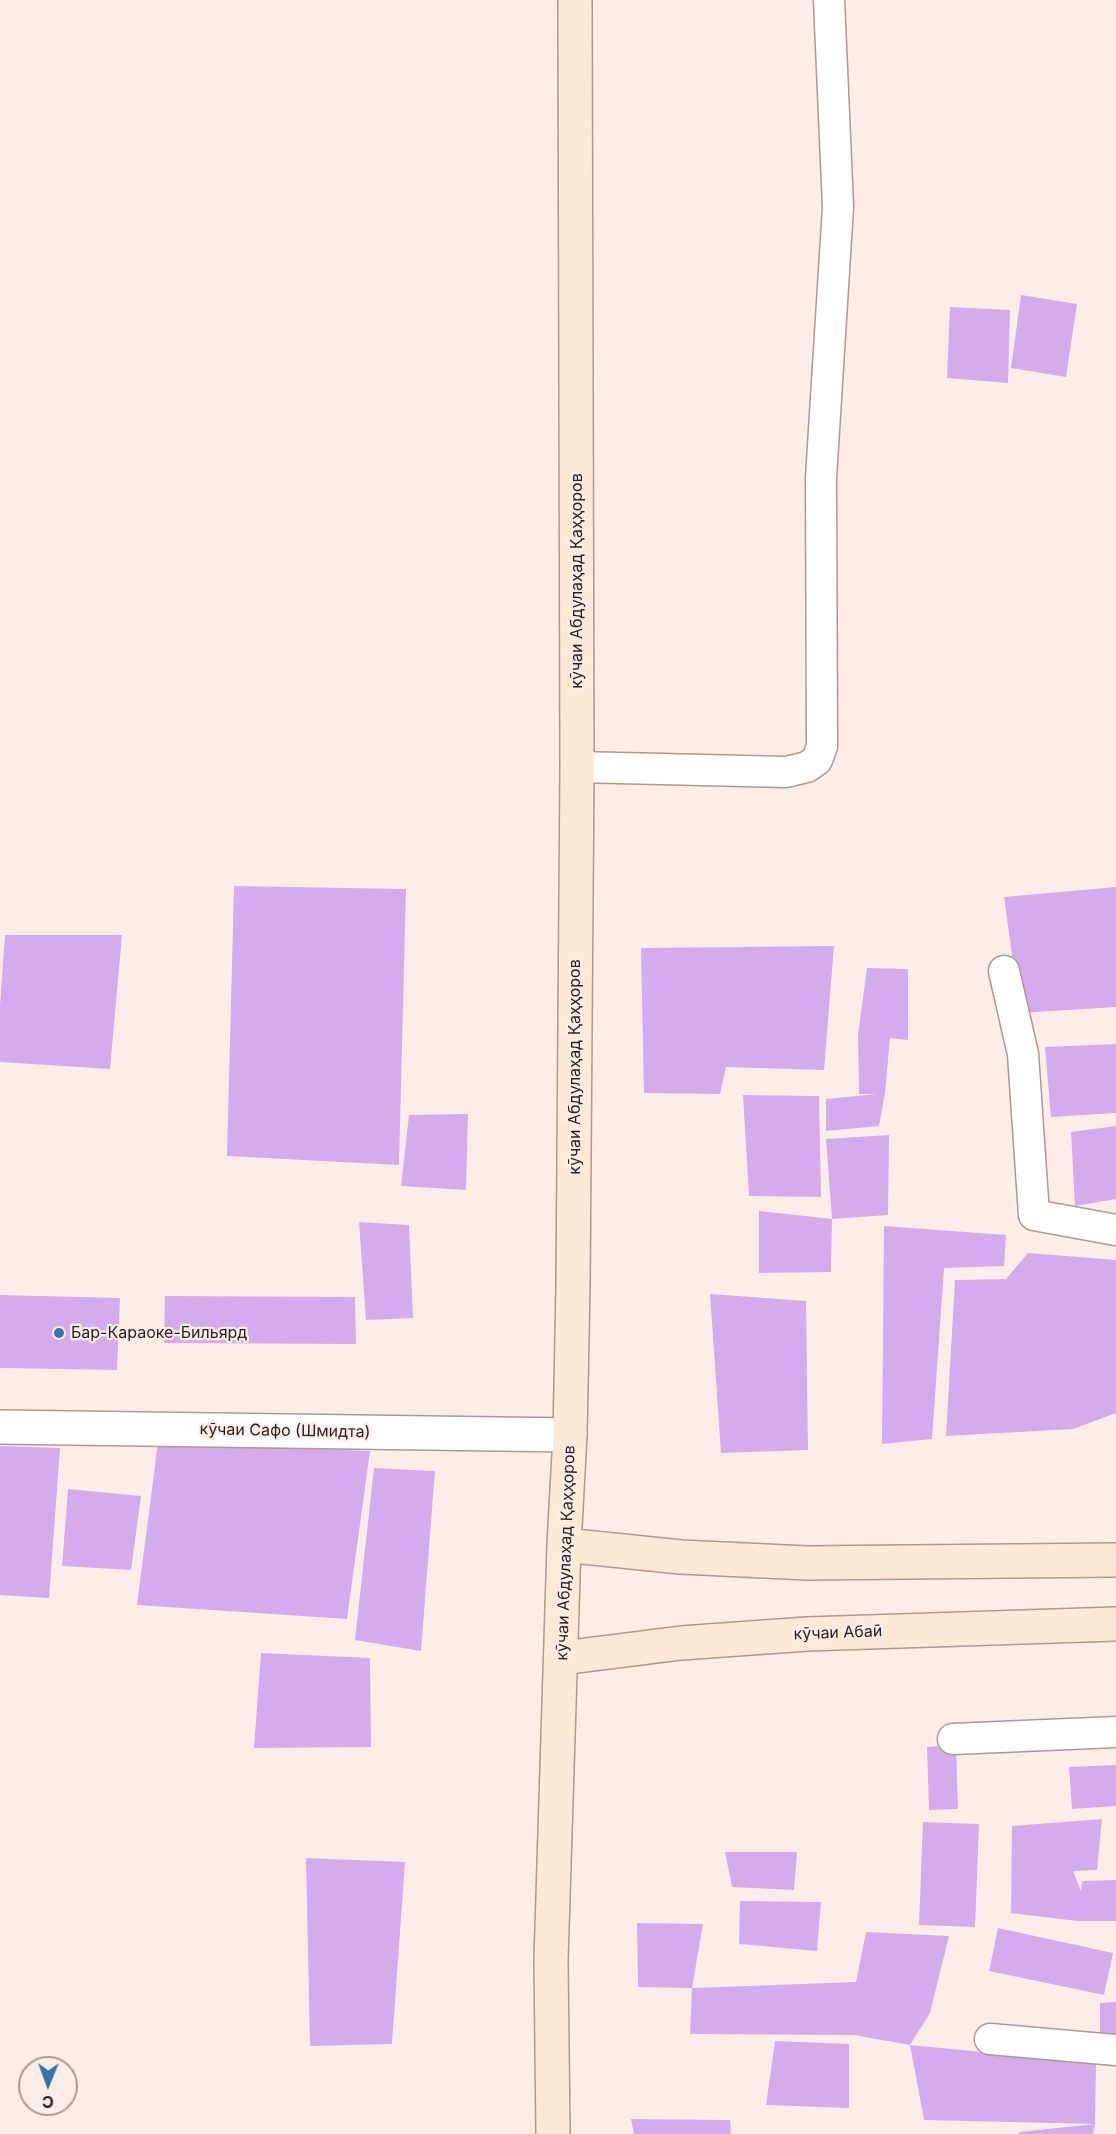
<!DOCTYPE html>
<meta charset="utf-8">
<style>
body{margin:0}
#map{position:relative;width:1116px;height:2134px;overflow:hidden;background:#feede7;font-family:Inter,sans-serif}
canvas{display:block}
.north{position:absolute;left:18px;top:2056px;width:60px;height:60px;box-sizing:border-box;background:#feede7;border:2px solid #a89b96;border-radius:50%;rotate:181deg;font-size:16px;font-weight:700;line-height:24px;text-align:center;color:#271f1d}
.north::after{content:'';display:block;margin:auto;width:21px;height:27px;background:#3177ac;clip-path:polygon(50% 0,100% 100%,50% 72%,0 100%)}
</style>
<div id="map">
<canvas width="1116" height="2134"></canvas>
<div class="north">С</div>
</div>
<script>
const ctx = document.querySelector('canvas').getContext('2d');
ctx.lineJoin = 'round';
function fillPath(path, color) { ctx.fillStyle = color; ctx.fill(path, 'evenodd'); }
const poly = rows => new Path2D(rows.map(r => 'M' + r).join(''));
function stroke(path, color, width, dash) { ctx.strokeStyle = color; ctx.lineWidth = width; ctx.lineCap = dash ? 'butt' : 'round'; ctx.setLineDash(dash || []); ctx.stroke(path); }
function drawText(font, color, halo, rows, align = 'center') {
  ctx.font = font + ' Inter,sans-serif'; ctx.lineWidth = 4.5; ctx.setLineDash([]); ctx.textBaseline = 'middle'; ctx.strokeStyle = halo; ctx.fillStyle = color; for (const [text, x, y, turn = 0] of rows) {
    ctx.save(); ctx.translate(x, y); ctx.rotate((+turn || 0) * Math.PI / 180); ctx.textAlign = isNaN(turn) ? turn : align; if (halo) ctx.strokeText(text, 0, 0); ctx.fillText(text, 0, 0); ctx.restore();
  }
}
const building = poly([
 [1021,295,1077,304,1066,377,1011,368],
 [950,307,1010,310,1008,383,947,378],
 [234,886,406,889,399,1165,227,1156],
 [1116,887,1116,1007,1020,1013,1004,897],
 [5,935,122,935,110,1069,0,1062,0,1005],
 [834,946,824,1070,726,1067,720,1094,644,1093,641,948],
 [867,968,908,969,908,1040,890,1038,885,1093,879,1126,826,1131,826,1099,877,1094,859,1094,858,1035],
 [1116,1044,1116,1113,1051,1117,1045,1047],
 [743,1095,819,1096,821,1197,749,1196],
 [468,1114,466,1190,401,1186,409,1115],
 [1116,1126,1116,1199,1075,1206,1071,1132],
 [889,1135,888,1215,832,1219,826,1139],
 [759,1211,832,1219,831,1272,759,1273],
 [359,1222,409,1225,413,1318,366,1320],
 [884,1226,1006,1235,1004,1266,944,1268,932,1439,882,1444],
 [1028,1253,1116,1260,1116,1413,1073,1429,946,1436,955,1280,1006,1279],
 [710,1294,806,1301,808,1450,721,1453],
 [0,1295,120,1298,117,1370,0,1368],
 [165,1296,355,1297,356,1344,164,1343],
 [158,1442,370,1451,347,1619,137,1605],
 [0,1446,60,1448,49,1598,0,1595],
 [374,1468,435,1471,421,1651,355,1640],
 [68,1489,141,1496,131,1570,62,1566],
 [261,1653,370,1658,371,1747,254,1748],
 [956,1745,958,1809,929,1810,927,1747],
 [1116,1765,1116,1806,1072,1809,1069,1767],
 [1102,1819,1097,1870,1073,1871,1081,1891,1082,1881,1116,1880,1116,1921,1077,1921,1011,1913,1012,1826],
 [923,1822,979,1824,975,1927,919,1925],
 [725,1852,797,1852,794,1890,732,1887],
 [306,1858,405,1862,392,2044,310,2046],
 [740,1901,821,1902,817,1951,739,1944],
 [637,1923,703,1924,692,1988,638,1987],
 [998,1928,1113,1953,1104,1995,989,1971],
 [866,1932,949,1936,930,2013,910,2045,854,2035,690,2034,692,1988,856,1982],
 [1116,2002,1116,2039,1100,2040,1100,2003],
 [775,2041,849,2044,849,2108,766,2105],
 [910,2045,1096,2063,1095,2124,1093,2134,1019,2134,1019,2132,1095,2124,924,2120],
 [631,2119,730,2120,731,2134,634,2134]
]);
const minor = poly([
 [577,767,786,772,807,767,817,760,822,746,821,478,838,207,829,0],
 [1004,971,1023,1054,1034,1215,1116,1230],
 [953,1739,1116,1732],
 [990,2039,1116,2050]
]);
const tertiary = poly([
 [0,1427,570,1435]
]);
const secondary = poly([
 [564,1545,681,1557,807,1563,1116,1560],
 [562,1658,681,1643,807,1634,1116,1624],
 [553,2134,551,1960,564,1545,570,1435,573,1285,577,767,575,0]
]);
const markers = [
 [59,1333,6,"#3177ac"]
];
const streetNames = [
 ["кӯчаи Абдулаҳад Қаҳҳоров",577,581,-90],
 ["кӯчаи Абдулаҳад Қаҳҳоров",575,1067,-90],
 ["кӯчаи Сафо (Шмидта)",285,1431,1],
 ["кӯчаи Абдулаҳад Қаҳҳоров",566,1553,-88],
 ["кӯчаи Абаӣ",838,1633,-2]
];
const poiNames = [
 ["Бар-Караоке-Бильярд",71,1333]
];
fillPath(building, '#d4aced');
stroke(minor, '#ac9992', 33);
stroke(tertiary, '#ac9992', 36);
stroke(secondary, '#ac9992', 36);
stroke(minor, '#fff', 30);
stroke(tertiary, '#fff', 33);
stroke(secondary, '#fee9d6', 33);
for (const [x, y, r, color] of markers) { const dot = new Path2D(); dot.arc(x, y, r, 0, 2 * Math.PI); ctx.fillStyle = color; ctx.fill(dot); stroke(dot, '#feede7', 2); }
drawText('16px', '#271f1d', '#feede7', streetNames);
drawText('16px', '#271f1d', '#feede7', poiNames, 'left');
</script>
